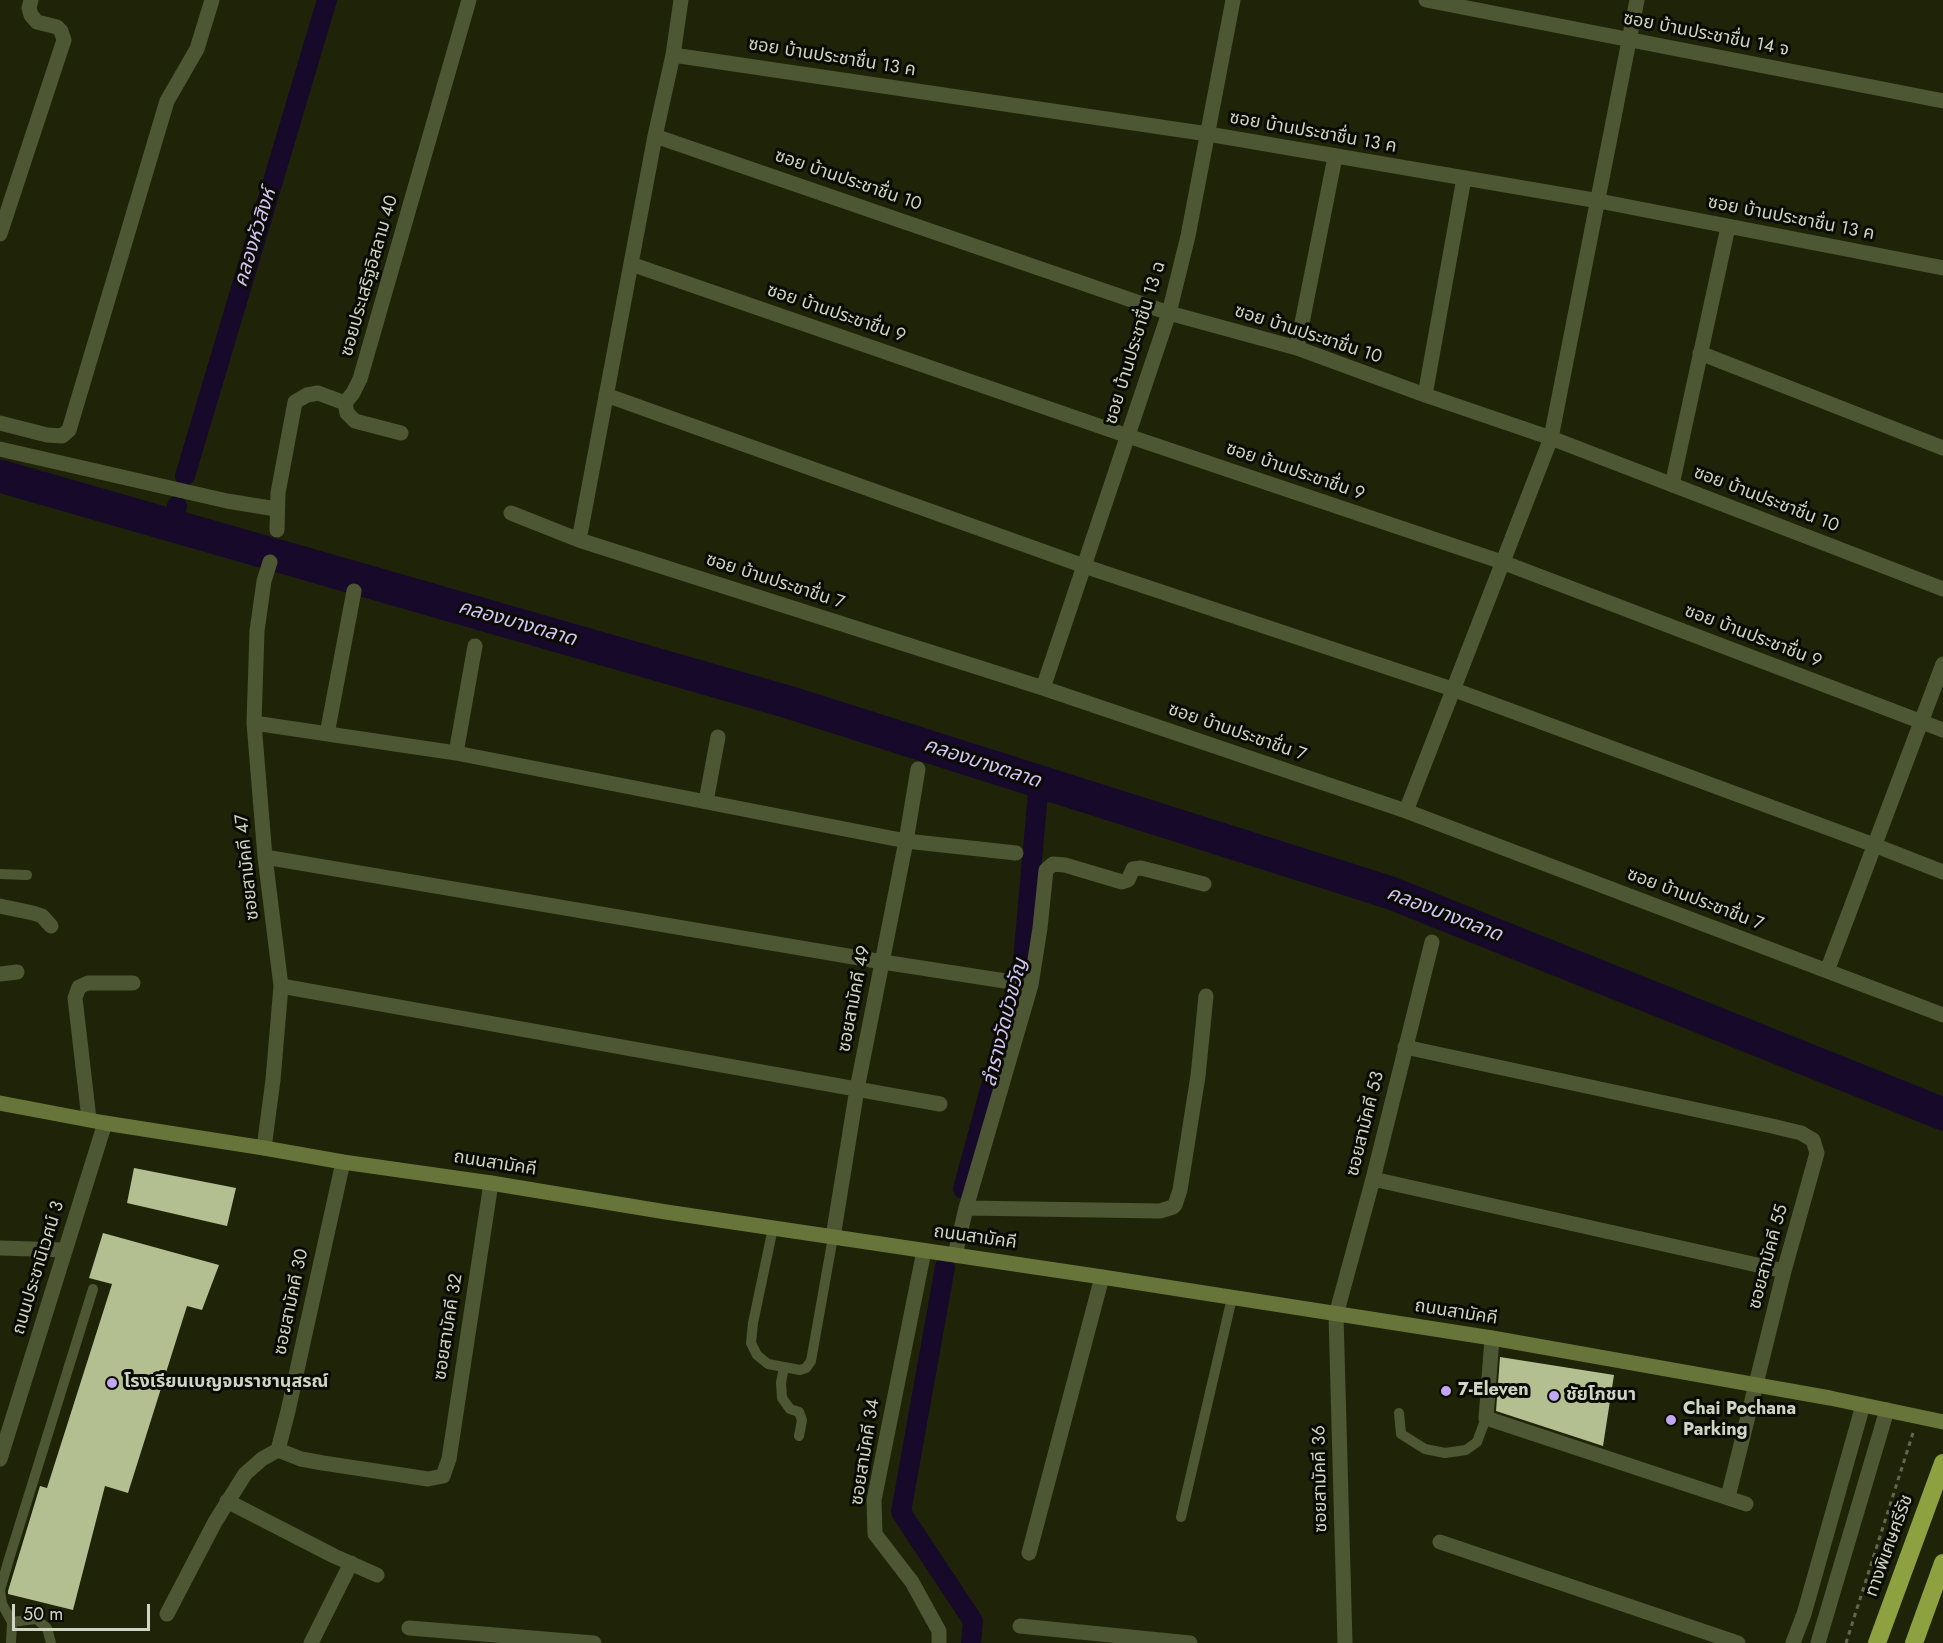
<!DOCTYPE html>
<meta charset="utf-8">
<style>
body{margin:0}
#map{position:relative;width:1943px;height:1643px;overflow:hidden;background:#1f2409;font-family:Jost,sans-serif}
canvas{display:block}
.scale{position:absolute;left:12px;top:1604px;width:138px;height:27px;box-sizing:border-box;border:3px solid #d0d4c4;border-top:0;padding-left:8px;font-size:18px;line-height:21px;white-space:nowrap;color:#d0d4c4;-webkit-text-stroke:4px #0a0c03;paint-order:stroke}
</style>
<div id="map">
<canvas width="1943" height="1643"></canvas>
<div class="scale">50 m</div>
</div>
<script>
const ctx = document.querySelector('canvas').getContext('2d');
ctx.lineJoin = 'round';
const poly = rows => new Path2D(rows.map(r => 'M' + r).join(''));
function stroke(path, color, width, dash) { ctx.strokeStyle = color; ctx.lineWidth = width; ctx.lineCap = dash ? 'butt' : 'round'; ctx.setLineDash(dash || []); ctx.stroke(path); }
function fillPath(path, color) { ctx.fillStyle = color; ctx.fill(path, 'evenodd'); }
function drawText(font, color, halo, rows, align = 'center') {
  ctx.font = font + ' Jost,"Noto Sans Thai",sans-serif'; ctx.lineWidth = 6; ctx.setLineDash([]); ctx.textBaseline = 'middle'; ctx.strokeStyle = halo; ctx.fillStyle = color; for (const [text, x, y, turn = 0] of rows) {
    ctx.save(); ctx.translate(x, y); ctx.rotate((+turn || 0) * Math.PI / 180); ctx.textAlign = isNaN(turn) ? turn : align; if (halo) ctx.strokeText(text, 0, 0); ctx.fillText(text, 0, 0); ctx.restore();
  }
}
const canal = poly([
 [185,476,327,0],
 [172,525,177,506],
 [963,1189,1022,971,1039,782],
 [945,1267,901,1512,973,1621,971,1643]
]);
const river = poly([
 [0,476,788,702,1391,893,1943,1114]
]);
const building = poly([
 [134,1168,236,1188,227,1226,127,1203],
 [103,1233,219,1265,202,1310,187,1306,128,1493,105,1486,73,1610,8,1594,8,1591,40,1486,47,1488,112,1284,89,1278],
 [1500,1357,1614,1375,1603,1446,1496,1411]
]);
const path = poly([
 [1846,1643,1913,1433]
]);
const service = poly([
 [0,874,27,875],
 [773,1228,753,1323,751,1343,757,1355,768,1364,800,1370,806,1368,811,1361,833,1237],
 [784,1367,781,1383,782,1398,790,1409,799,1412,802,1420,799,1436],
 [1399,1413,1401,1434,1425,1449,1445,1453,1466,1450,1477,1442,1486,1418],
 [1181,1517,1232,1298],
 [12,1622,36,1619,47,1628,51,1643],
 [11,1643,12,1622,2,1604,0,1590,9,1559,93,1289]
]);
const minor = poly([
 [1426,0,1943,101],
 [673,55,1208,134,1599,201,1943,268],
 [655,136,1169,313,1297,348,1425,395,1551,438,1943,589],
 [0,234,64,40,61,31,57,27,37,22,31,15,29,8,31,0],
 [631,264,1128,436,1502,562,1943,730],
 [1297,348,1335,157],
 [1700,353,1943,448],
 [606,395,1084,566,1452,689,1874,845,1943,872],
 [1425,395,1464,178],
 [345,403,347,413,355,421,401,433],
 [0,423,47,435,62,436,69,430,167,101,197,49,212,0],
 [0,449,227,501,276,509],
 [1672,485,1728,227],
 [511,513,579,540,1043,688,1406,811,1943,1015],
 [277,530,278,493,295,402,307,395,318,393,345,403,353,393,360,379,469,0],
 [579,540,655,136,673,55,681,0],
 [1043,688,1169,313,1188,236,1233,0],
 [254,723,456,753,906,841,1016,853],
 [327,734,354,591],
 [456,753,475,646],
 [706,801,718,737],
 [1406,811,1551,438,1637,0],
 [265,857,883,962,1031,985],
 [0,906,33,913,42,916,51,926],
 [1827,971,1943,664],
 [0,974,17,972],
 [281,986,940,1104],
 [1405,1047,1772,1126,1801,1133,1813,1140,1817,1153,1784,1271,1728,1497],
 [89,1119,75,998,79,987,88,983,133,983],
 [264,1148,273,1080,281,986,265,857,254,723,257,631,264,581,270,562],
 [1373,1179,1784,1271],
 [966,1208,1160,1211,1173,1207,1175,1205,1180,1190,1198,1076,1206,996],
 [833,1237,857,1089,906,841,918,769],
 [0,1248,65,1250],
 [924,1251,874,1500,875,1534,912,1582,939,1631,939,1643],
 [955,1255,966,1208,1031,985,1040,928,1046,870,1053,864,1065,865,1122,882,1128,880,1133,869,1141,868,1204,884],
 [1492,1338,1486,1418,1746,1504],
 [278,1450,301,1459,323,1463,428,1479,443,1476,449,1459,491,1183],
 [278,1450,288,1411,343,1162],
 [227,1501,334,1556,377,1575],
 [1440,1542,1738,1643],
 [1029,1553,1102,1277],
 [167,1614,215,1522,245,1474,262,1459,278,1450],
 [1020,1626,1190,1643],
 [409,1628,594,1643],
 [311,1643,351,1563],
 [1345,1643,1336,1315,1373,1179,1432,942],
 [1793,1643,1804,1614,1863,1405],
 [1818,1643,1887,1410]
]);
const tertiary = poly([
 [0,1459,105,1123]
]);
const secondary = poly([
 [0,1103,105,1123,264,1148,343,1162,491,1183,666,1212,1102,1277,1492,1338,1830,1398,1943,1422]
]);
const motorway = poly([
 [1877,1643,1943,1463],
 [1914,1643,1943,1563]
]);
const markers = [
 [112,1383,6,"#c2a7f2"],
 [1446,1391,6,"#c2a7f2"],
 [1554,1396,6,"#c2a7f2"],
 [1671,1420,6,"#c2a7f2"]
];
const streetNames = [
 ["ซอย บ้านประชาชื่น 14 จ",1706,35,11],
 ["ซอย บ้านประชาชื่น 13 ค",832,58,9],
 ["ซอย บ้านประชาชื่น 13 ค",1313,133,10],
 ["ซอย บ้านประชาชื่น 10",848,181,19],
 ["ซอย บ้านประชาชื่น 13 ค",1791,219,11],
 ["ซอยประเสริฐอิสลาม 40",370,276,-74],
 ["ซอย บ้านประชาชื่น 9",836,314,19],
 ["ซอย บ้านประชาชื่น 10",1308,335,18],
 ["ซอย บ้านประชาชื่น 13 ฉ",1136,343,-73],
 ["ซอย บ้านประชาชื่น 9",1295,472,19],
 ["ซอย บ้านประชาชื่น 10",1766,500,21],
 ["ซอย บ้านประชาชื่น 7",775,582,18],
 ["ซอย บ้านประชาชื่น 9",1753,637,21],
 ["ซอย บ้านประชาชื่น 7",1237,733,19],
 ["ซอยสามัคคี 47",248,867,-96],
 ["ซอย บ้านประชาชื่น 7",1695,900,21],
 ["ซอยสามัคคี 49",855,999,-79],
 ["ซอยสามัคคี 53",1366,1124,-76],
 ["ถนนสามัคคี",495,1164,9],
 ["ถนนสามัคคี",975,1238,8],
 ["ซอยสามัคคี 55",1769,1257,-75],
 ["ถนนประชานิเวศน์ 3",39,1268,-73],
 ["ซอยสามัคคี 30",292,1302,-78],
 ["ถนนสามัคคี",1456,1313,9],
 ["ซอยสามัคคี 32",449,1327,-81],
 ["ซอยสามัคคี 34",866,1452,-81],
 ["ซอยสามัคคี 36",1321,1479,-91],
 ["ทางพิเศษศรีรัช",1890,1546,-70]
];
const poiNames = [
 ["โรงเรียนเบญจมราชานุสรณ์",124,1383],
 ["7-Eleven",1458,1391],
 ["ชัยโภชนา",1566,1396],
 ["Chai Pochana",1683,1410],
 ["Parking",1683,1431]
];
const waterNames = [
 ["คลองหัวสิงห์",256,238,-73],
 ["คลองบางตลาด",517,624,16],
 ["คลองบางตลาด",982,764,18],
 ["คลองบางตลาด",1444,915,21],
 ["ลำรางวัดบัวขวัญ",1006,1023,-76]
];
stroke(canal, '#17092a', 20);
stroke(river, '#17092a', 33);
fillPath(building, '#b3bf90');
stroke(path, '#626750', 3, [4.5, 4.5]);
stroke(service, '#4e5733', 10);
stroke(minor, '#4e5733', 15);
stroke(tertiary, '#4e5733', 15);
stroke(secondary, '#68753a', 15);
stroke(motorway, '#8da140', 18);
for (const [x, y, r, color] of markers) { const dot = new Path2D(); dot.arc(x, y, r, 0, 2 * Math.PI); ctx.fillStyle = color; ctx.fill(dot); stroke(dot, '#0a0c03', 2); }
drawText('18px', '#d0d4c4', '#0a0c03', streetNames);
drawText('bold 18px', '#d0d4c4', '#0a0c03', poiNames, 'left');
drawText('italic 20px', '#d5c2f8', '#0a0c03', waterNames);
</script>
